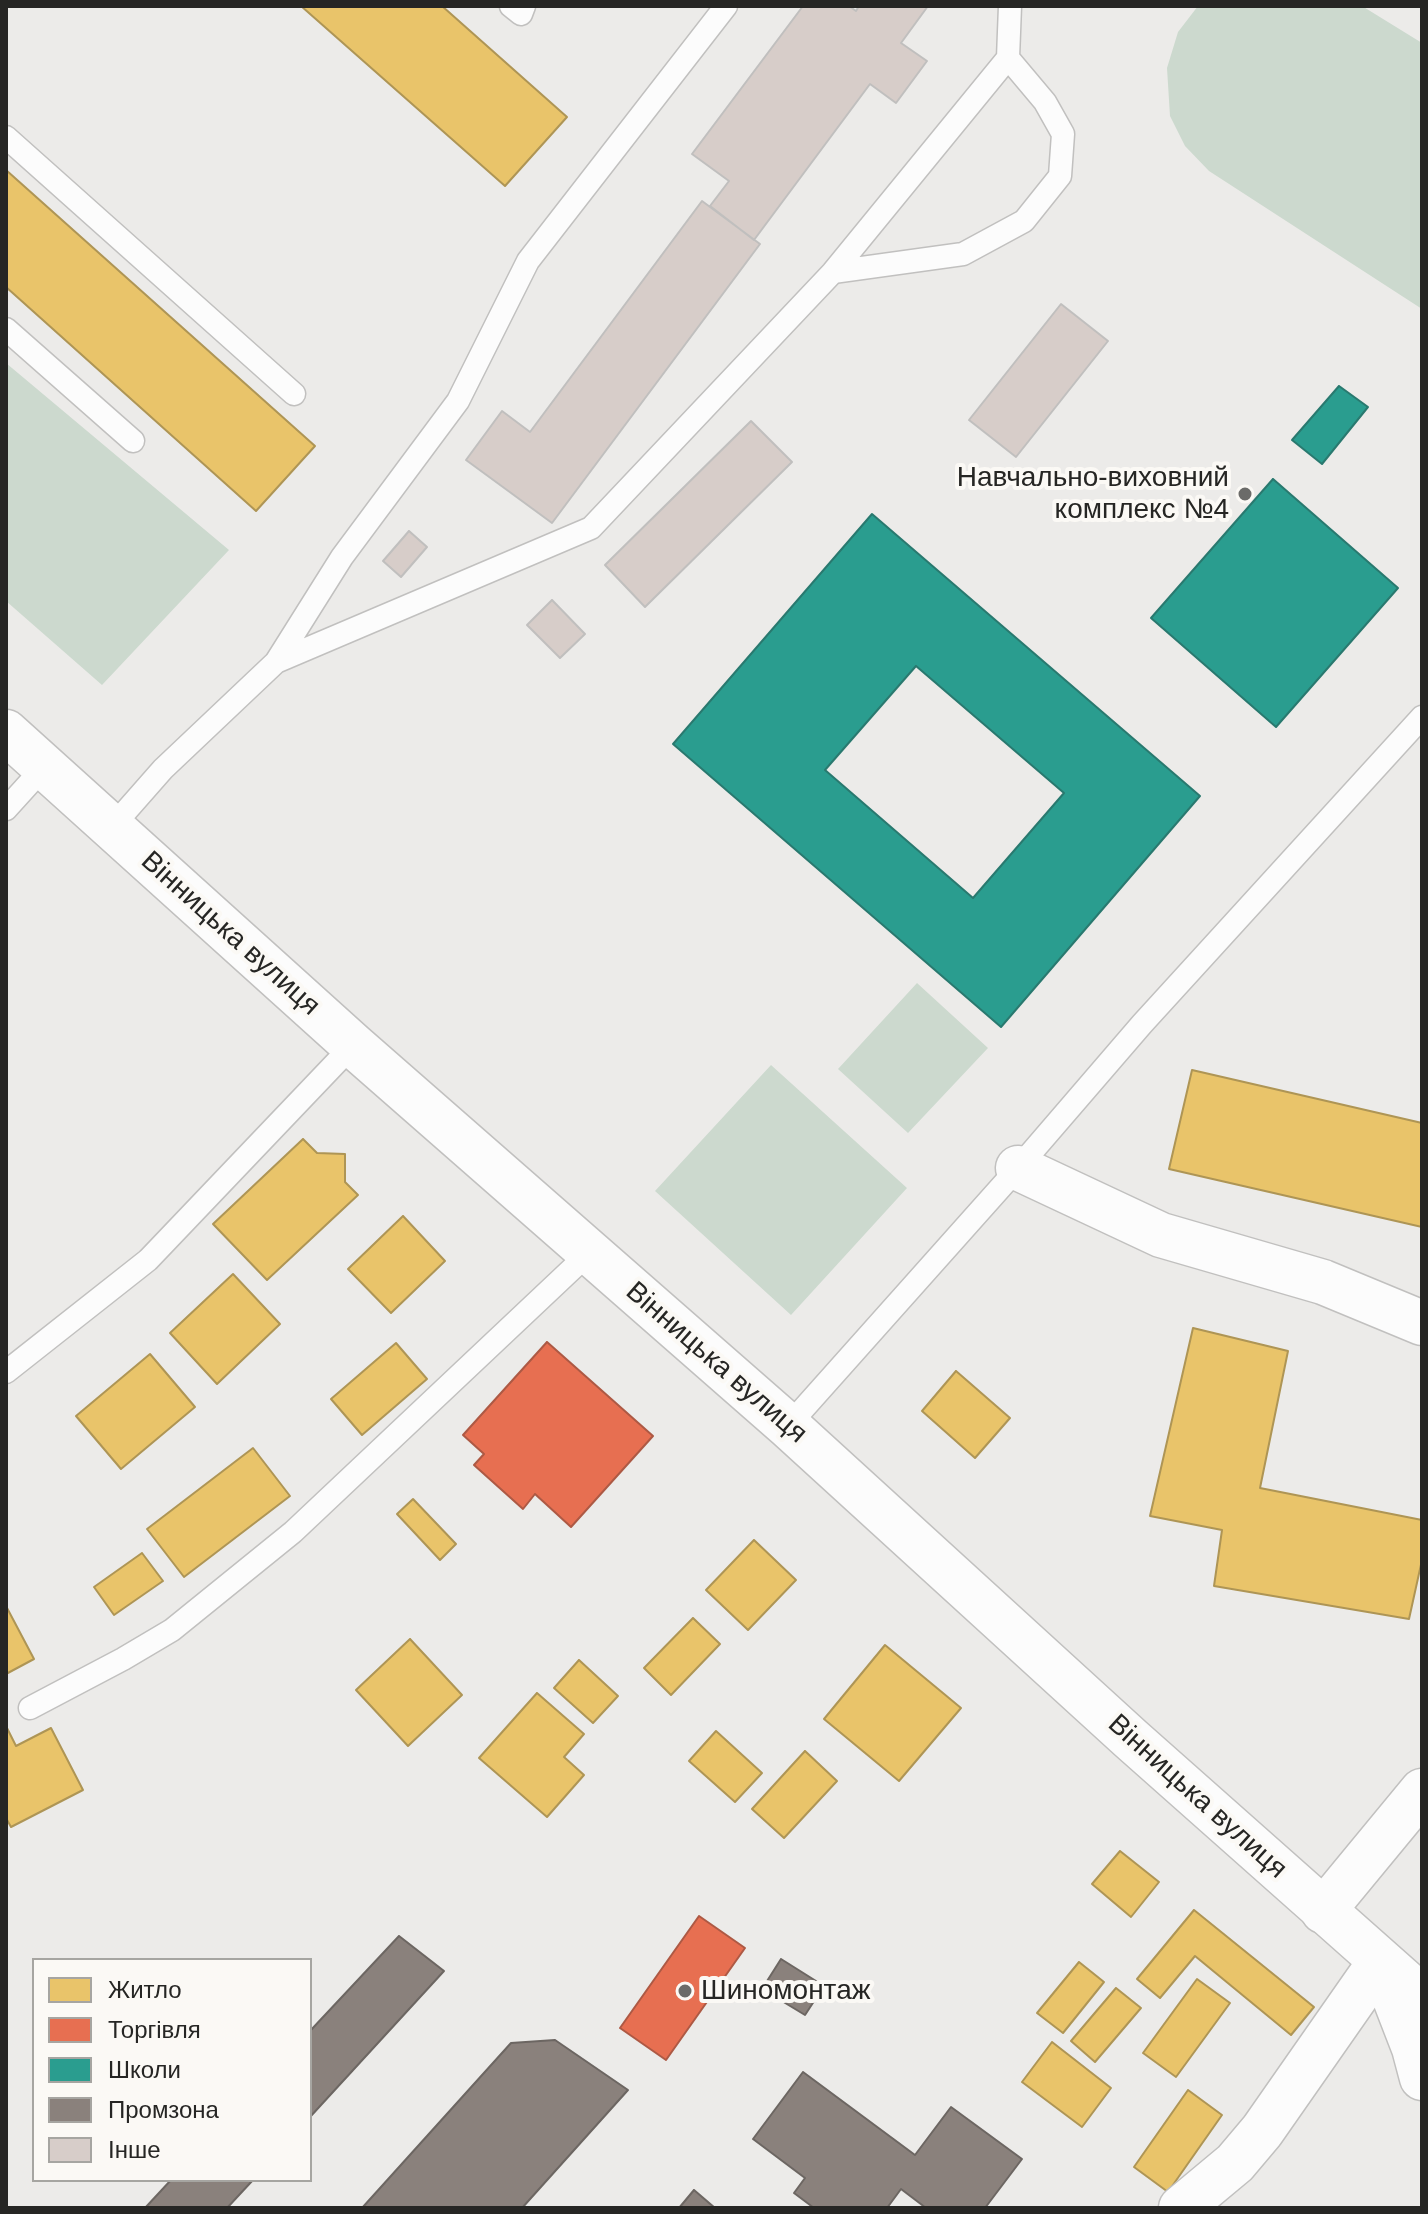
<!DOCTYPE html>
<meta charset="utf-8">
<style>
body{margin:0}
#map{position:relative;width:1428px;height:2214px;overflow:hidden;background:#ecebe9;font-family:Arial,sans-serif}
canvas{display:block}
.frame{position:absolute;inset:0;border:8px solid #262624;pointer-events:none}
.legend{position:absolute;left:32px;top:1958px;width:280px;height:224px;box-sizing:border-box;background:#fbf9f5;border:2px solid #a6a5a1;margin:0;padding:10px 14px;list-style:none;font-size:24px;color:#262624}
.legend li{display:flex;align-items:center;gap:16px;height:40px}
.legend b{width:40px;border:2px solid #a6a5a1}
</style>
<div id="map">
<canvas width="1428" height="2214"></canvas>
<div class="frame"></div>
<ul class="legend">
<li><b style="height:22px;background:#e9c46a"></b>Житло</li>
<li><b style="height:22px;background:#e76f51"></b>Торгівля</li>
<li><b style="height:22px;background:#2a9d8f"></b>Школи</li>
<li><b style="height:22px;background:#8a817c"></b>Промзона</li>
<li><b style="height:22px;background:#d7cdc9"></b>Інше</li>
</ul>
</div>
<script>
const ctx = document.querySelector('canvas').getContext('2d');
ctx.lineJoin = 'round';
function fillPath(path, color) { ctx.fillStyle = color; ctx.fill(path, 'evenodd'); }
const poly = rows => new Path2D(rows.map(r => 'M' + r).join(''));
function stroke(path, color, width, dash) { ctx.strokeStyle = color; ctx.lineWidth = width; ctx.lineCap = dash ? 'butt' : 'round'; ctx.setLineDash(dash || []); ctx.stroke(path); }
function drawText(font, color, halo, rows, align = 'center') {
  ctx.font = font + ' Arial,sans-serif'; ctx.lineWidth = 8; ctx.setLineDash([]); ctx.textBaseline = 'middle'; ctx.strokeStyle = halo; ctx.fillStyle = color; for (const [text, x, y, turn = 0] of rows) {
    ctx.save(); ctx.translate(x, y); ctx.rotate((+turn || 0) * Math.PI / 180); ctx.textAlign = isNaN(turn) ? turn : align; if (halo) ctx.strokeText(text, 0, 0); ctx.fillText(text, 0, 0); ctx.restore();
  }
}
const green = poly([
 [1198,6,1362,6,1422,43,1422,309,1209,171,1185,146,1170,116,1167,68,1178,32],
 [6,363,229,550,102,685,6,601],
 [917,983,988,1048,908,1133,838,1069],
 [771,1065,907,1188,791,1315,655,1191]
]);
const homes = poly([
 [301,6,442,6,567,117,505,186,301,6],
 [6,170,315,446,256,511,6,287,6,170],
 [1192,1070,1422,1123,1422,1227,1169,1169,1192,1070],
 [303,1139,317,1153,345,1154,345,1182,358,1195,267,1280,213,1224,303,1139],
 [403,1216,445,1261,391,1313,348,1269,403,1216],
 [233,1274,280,1324,217,1384,170,1333,233,1274],
 [1193,1328,1288,1351,1260,1488,1422,1520,1422,1560,1409,1619,1214,1586,1222,1530,1150,1516,1193,1328],
 [396,1343,427,1379,362,1435,331,1399,396,1343],
 [150,1354,195,1407,121,1469,76,1416,150,1354],
 [956,1371,1010,1418,975,1458,922,1411,956,1371],
 [253,1448,290,1496,184,1577,147,1529,253,1448],
 [413,1499,456,1544,440,1560,397,1514,413,1499],
 [754,1540,796,1580,748,1630,706,1590,754,1540],
 [142,1553,163,1581,114,1615,94,1587,142,1553],
 [6,1606,34,1659,6,1674,6,1606],
 [693,1618,720,1644,671,1695,644,1668,693,1618],
 [410,1639,462,1695,408,1746,356,1690,410,1639],
 [885,1645,961,1708,899,1781,824,1719,885,1645],
 [579,1660,618,1696,593,1723,554,1688,579,1660],
 [537,1693,584,1734,564,1757,584,1775,547,1817,479,1758,537,1693],
 [6,1726,16,1746,51,1728,83,1790,11,1827,6,1818,6,1726],
 [716,1731,762,1773,735,1802,689,1761,716,1731],
 [805,1751,837,1781,784,1838,752,1809,805,1751],
 [1120,1851,1159,1882,1131,1917,1092,1884,1120,1851],
 [1194,1910,1314,2007,1291,2035,1195,1956,1160,1998,1137,1979,1194,1910],
 [1079,1962,1104,1982,1063,2033,1037,2013,1079,1962],
 [1197,1979,1230,2003,1176,2077,1143,2053,1197,1979],
 [1116,1988,1141,2008,1095,2062,1071,2041,1116,1988],
 [1052,2042,1111,2088,1082,2127,1022,2082,1052,2042],
 [1188,2090,1222,2115,1168,2192,1134,2167,1188,2090]
]);
const shops = poly([
 [547,1342,653,1436,571,1527,535,1494,523,1509,474,1465,484,1454,463,1435,547,1342],
 [699,1916,745,1948,666,2060,620,2028,699,1916]
]);
const schools = poly([
 [1339,386,1368,407,1322,464,1292,440,1339,386],
 [1273,479,1398,588,1276,727,1151,618,1273,479],
 [872,514,1200,796,1001,1027,673,744,872,514],
 [916,666,1064,793,973,898,825,770,916,666]
]);
const industry = poly([
 [399,1936,444,1971,310,2117,310,2031,399,1936],
 [781,1959,824,1986,805,2015,762,1989,781,1959],
 [555,2040,628,2090,522,2208,362,2208,511,2043,555,2040],
 [803,2072,915,2155,951,2107,1022,2159,985,2208,926,2208,901,2189,887,2208,814,2208,794,2193,805,2178,753,2139,803,2072],
 [171,2180,253,2180,227,2208,145,2208,171,2180],
 [694,2190,715,2208,679,2208,694,2190]
]);
const building = poly([
 [803,6,849,6,856,11,859,6,928,6,901,43,927,61,896,103,870,84,754,240,710,206,729,181,692,154,803,6],
 [702,201,760,244,552,523,466,460,502,411,530,432,702,201],
 [1061,304,1108,341,1016,457,969,420,1061,304],
 [751,421,792,462,645,607,605,565,751,421],
 [409,531,427,547,401,577,383,561,409,531],
 [552,600,585,634,560,658,527,625,552,600]
]);
const service = poly([
 [511,6,521,14,524,6],
 [6,137,294,394],
 [833,272,963,254,1024,221,1060,176,1063,134,1045,102,1008,58],
 [6,329,133,441],
 [276,662,342,557,458,401,528,261,726,6],
 [6,809,45,766],
 [112,827,163,769,276,662,591,528,833,272,1008,58,1010,6],
 [6,1372,148,1260,353,1045],
 [788,1426,1018,1168,1142,1024,1422,717],
 [30,1708,123,1659,172,1630,293,1532,590,1252]
]);
const minor = poly([
 [1018,1168,1161,1235,1323,1282,1422,1323],
 [1323,1911,1422,1791],
 [1181,2208,1235,2163,1262,2131,1380,1962]
]);
const primary = poly([
 [6,732,353,1045,788,1426,1131,1739,1422,1997],
 [1383,1968,1414,2048,1422,2078]
]);
const markers = [
 [1245,494,8,"#6b6b69"],
 [685,1991,8,"#6b6b69"]
];
const poiNames = [
 ["Навчально-виховний",1229,478],
 ["комплекс №4",1229,510],
 ["Шиномонтаж",701,1991,"left"]
];
const streetNames = [
 ["Вінницька вулиця",230,934,42],
 ["Вінницька вулиця",716,1363,41],
 ["Вінницька вулиця",1197,1797,42]
];
fillPath(green, '#ccd9ce');
fillPath(homes, '#e9c46a');
stroke(homes, '#ae9555', 2);
fillPath(shops, '#e76f51');
stroke(shops, '#ad5944', 2);
fillPath(schools, '#2a9d8f');
stroke(schools, '#29796f', 2);
fillPath(industry, '#8a817c');
stroke(industry, '#6c6662', 2);
fillPath(building, '#d7cdc9');
stroke(building, '#c0bfbe', 2);
stroke(service, '#c1c0bf', 25);
stroke(minor, '#c1c0bf', 47);
stroke(primary, '#c1c0bf', 47);
stroke(service, '#fcfcfc', 22);
stroke(minor, '#fcfcfc', 44);
stroke(primary, '#fcfcfc', 44);
for (const [x, y, r, color] of markers) { const dot = new Path2D(); dot.arc(x, y, r, 0, 2 * Math.PI); ctx.fillStyle = color; ctx.fill(dot); stroke(dot, '#fbf9f5', 3); }
drawText('28px', '#262624', '#fbf9f5', poiNames, 'right');
drawText('28px', '#262624', '#fbf9f5', streetNames);
</script>
